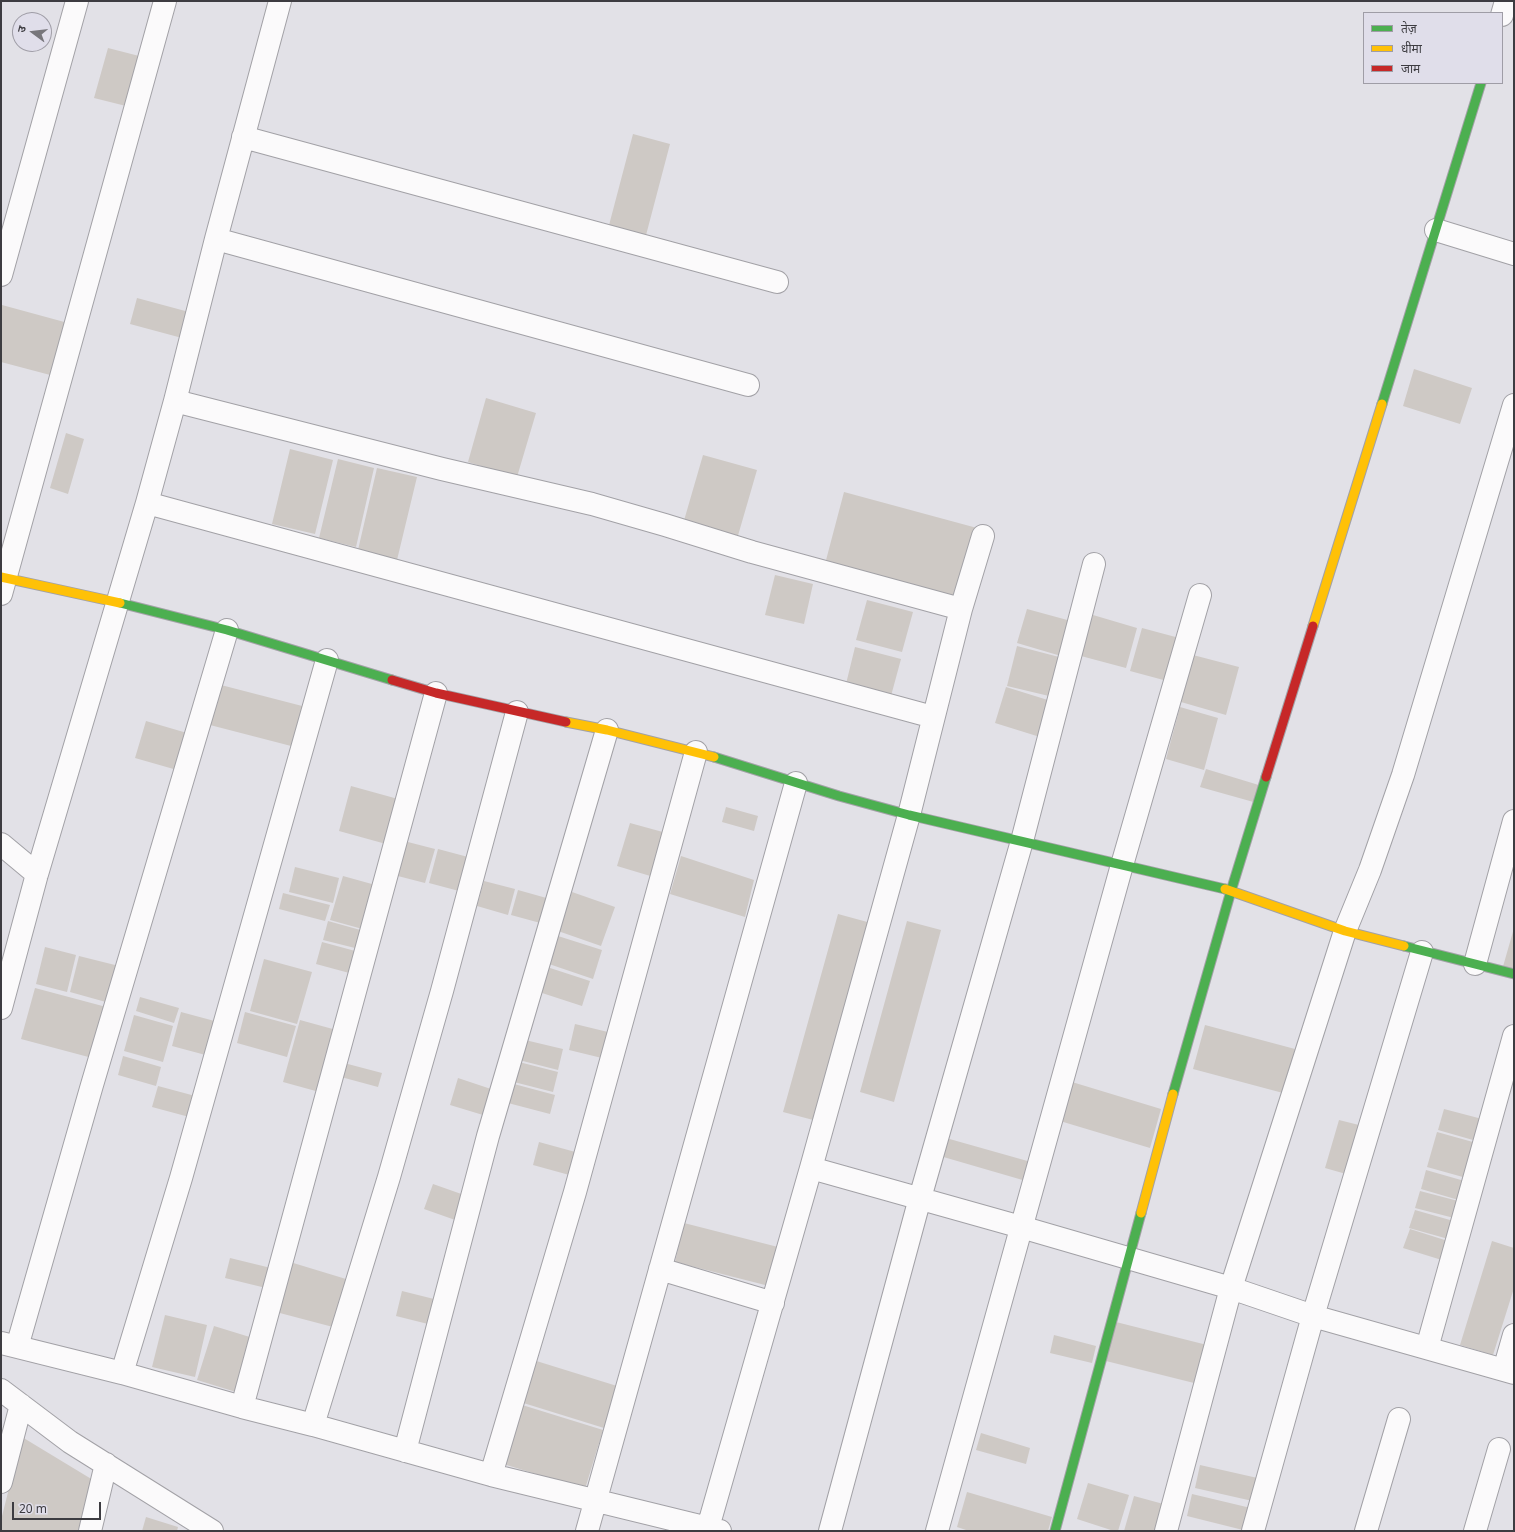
<!DOCTYPE html>
<meta charset="utf-8">
<style>
body{margin:0}
#map{position:relative;width:1515px;height:1532px;overflow:hidden;background:#e2e1e7;font-family:"Noto Sans","Noto Sans Devanagari",sans-serif}
canvas{display:block}
.frame{position:absolute;inset:0;border:2px solid #3d3c41;pointer-events:none}
.legend{position:absolute;left:1363px;top:12px;width:140px;height:72px;box-sizing:border-box;background:#e0deea;border:1px solid #9f9da6;margin:0;padding:5px 7px;list-style:none;font-size:12px;color:#3d3c41}
.legend li{display:flex;align-items:center;gap:8px;height:20px}
.legend b{width:20px;border:1px solid #9f9da6}
.north{position:absolute;left:12px;top:12px;width:40px;height:40px;box-sizing:border-box;background:#e0deea;border:1px solid #9f9da6;border-radius:50%;rotate:285deg;font-size:11px;font-weight:700;line-height:16px;text-align:center;color:#3d3c41}
.north::after{content:'';display:block;margin:auto;width:14px;height:18px;background:#77767b;clip-path:polygon(50% 0,100% 100%,50% 72%,0 100%)}
.scale{position:absolute;left:12px;top:1502px;width:89px;height:18px;box-sizing:border-box;border:2px solid #3d3c41;border-top:0;padding-left:5px;font-size:12px;line-height:14px;white-space:nowrap;color:#3d3c41;-webkit-text-stroke:3px #e0deea;paint-order:stroke}
</style>
<div id="map">
<canvas width="1515" height="1532"></canvas>
<div class="frame"></div>
<ul class="legend">
<li><b style="height:5px;background:#4caf50"></b>तेज़</li>
<li><b style="height:5px;background:#ffc107"></b>धीमा</li>
<li><b style="height:5px;background:#c62828"></b>जाम</li>
</ul>
<div class="north">उ</div>
<div class="scale">20 m</div>
</div>
<script>
const ctx = document.querySelector('canvas').getContext('2d');
ctx.lineJoin = 'round';
function fillPath(path, color) { ctx.fillStyle = color; ctx.fill(path, 'evenodd'); }
const poly = rows => new Path2D(rows.map(r => 'M' + r).join(''));
function stroke(path, color, width, dash) { ctx.strokeStyle = color; ctx.lineWidth = width; ctx.lineCap = dash ? 'butt' : 'round'; ctx.setLineDash(dash || []); ctx.stroke(path); }
const building = poly([
 [108,48,143,57,130,107,94,98],
 [633,134,670,144,645,239,608,229],
 [137,298,189,312,182,338,130,324],
 [2,305,68,323,54,376,1,362],
 [1414,369,1472,388,1460,424,1403,406],
 [486,398,536,413,517,477,468,462],
 [66,433,84,439,68,494,50,488],
 [290,449,333,460,315,534,272,524],
 [703,455,757,470,737,539,683,524],
 [338,459,374,468,356,547,319,538],
 [377,468,417,477,397,560,358,550],
 [844,492,977,528,958,600,825,564],
 [775,575,813,584,804,624,765,615],
 [867,600,913,612,902,652,856,640],
 [1027,609,1071,621,1061,656,1017,643],
 [1093,615,1137,628,1126,668,1081,656],
 [1142,628,1183,639,1171,682,1130,671],
 [1017,646,1059,657,1049,696,1007,686],
 [855,647,901,659,891,696,846,684],
 [1193,655,1239,667,1226,715,1181,702],
 [221,685,306,707,295,747,210,725],
 [1006,687,1051,701,1040,737,995,723],
 [1180,707,1218,718,1204,770,1166,759],
 [146,721,187,733,177,770,135,758],
 [1206,769,1262,786,1257,803,1200,787],
 [351,786,398,799,386,844,339,831],
 [726,807,758,816,754,831,722,822],
 [630,823,670,834,657,878,617,866],
 [404,841,435,849,425,883,394,875],
 [438,849,468,857,459,891,429,883],
 [681,856,754,880,745,917,670,894],
 [295,867,339,878,333,903,289,892],
 [343,876,379,886,366,930,330,920],
 [484,881,515,889,508,915,477,906],
 [518,890,550,899,544,924,511,915],
 [572,892,615,907,601,946,558,931],
 [283,893,330,905,325,921,279,909],
 [838,914,871,923,817,1121,783,1112],
 [328,921,364,931,359,949,323,940],
 [907,921,941,930,894,1102,860,1092],
 [1514,928,1514,974,1502,970],
 [558,936,602,950,593,979,549,964],
 [322,942,359,952,353,974,316,964],
 [45,947,76,955,67,992,36,984],
 [79,956,123,967,113,1004,70,992],
 [264,959,312,972,297,1024,250,1011],
 [547,967,590,981,582,1006,539,992],
 [35,988,110,1008,96,1059,21,1039],
 [140,997,179,1008,174,1023,136,1011],
 [181,1012,222,1023,213,1057,172,1046],
 [245,1012,296,1026,287,1057,237,1043],
 [134,1015,173,1026,163,1062,124,1051],
 [300,1020,340,1031,323,1093,283,1082],
 [575,1024,612,1033,606,1059,569,1050],
 [1205,1025,1295,1049,1283,1093,1193,1069],
 [525,1040,563,1049,558,1070,519,1060],
 [123,1056,161,1067,156,1086,118,1075],
 [519,1062,558,1072,553,1092,514,1082],
 [344,1063,382,1073,378,1087,341,1077],
 [458,1078,491,1089,483,1115,450,1105],
 [1072,1082,1161,1109,1150,1148,1060,1121],
 [514,1084,555,1095,550,1114,508,1103],
 [158,1086,199,1097,193,1118,152,1107],
 [1444,1109,1486,1120,1480,1142,1438,1130],
 [1339,1120,1359,1125,1346,1174,1325,1168],
 [1437,1132,1480,1144,1470,1179,1427,1167],
 [946,1138,1031,1162,1026,1181,940,1156],
 [539,1142,579,1153,573,1176,533,1165],
 [1426,1170,1468,1182,1462,1201,1421,1189],
 [433,1184,467,1196,458,1221,424,1209],
 [1420,1191,1462,1202,1458,1219,1415,1208],
 [1415,1210,1457,1222,1452,1240,1409,1228],
 [684,1223,778,1247,769,1286,675,1262],
 [1410,1229,1451,1242,1445,1261,1403,1248],
 [1492,1241,1514,1248,1514,1288,1493,1355,1460,1345],
 [230,1258,271,1268,266,1288,225,1278],
 [290,1262,346,1279,333,1327,276,1312],
 [402,1291,438,1300,432,1325,396,1316],
 [165,1315,207,1325,195,1377,152,1367],
 [1116,1322,1207,1345,1198,1384,1106,1361],
 [214,1326,253,1338,236,1392,197,1380],
 [1054,1335,1096,1346,1092,1363,1050,1353],
 [530,1359,617,1386,604,1428,517,1401],
 [519,1404,603,1430,585,1489,500,1463],
 [981,1433,1030,1448,1026,1464,976,1450],
 [22,1437,93,1480,78,1531,1,1531,1,1520],
 [1200,1465,1262,1479,1257,1502,1195,1488],
 [1088,1483,1129,1495,1118,1531,1114,1531,1077,1519],
 [967,1492,1052,1517,1048,1531,969,1531,957,1527],
 [1192,1494,1255,1509,1247,1531,1187,1516],
 [1134,1496,1167,1505,1158,1531,1124,1531],
 [146,1517,178,1527,177,1531,142,1531]
]);
const street = poly([
 [1502,15,1506,1],
 [243,137,777,282],
 [1436,230,1514,254],
 [216,239,748,385],
 [1,275,77,1],
 [175,401,442,469,592,504,665,525,752,552,961,609],
 [147,503,933,717],
 [1,594,165,1],
 [1,844,37,874],
 [1475,964,1514,821],
 [1,1008,37,874,147,503,175,401,216,239,280,1],
 [811,1168,1021,1227,1231,1288,1313,1316,1514,1373],
 [660,1269,773,1303],
 [1,1343,122,1373,242,1407,313,1425,491,1475,720,1531],
 [17,1347,92,1085,227,630],
 [1427,1348,1514,1036],
 [1504,1370,1514,1335],
 [122,1373,181,1178,327,660],
 [1,1390,70,1442,212,1531],
 [242,1407,436,693],
 [313,1425,389,1177,442,991,517,712],
 [405,1451,488,1136,607,730],
 [491,1475,575,1192,696,752],
 [1,1482,21,1405],
 [90,1531,106,1464],
 [587,1531,796,783],
 [707,1531,811,1168,909,815,961,609,983,536],
 [830,1531,920,1198,1022,841,1094,564],
 [937,1531,1122,865,1200,595],
 [1166,1531,1231,1288,1345,931,1370,870,1403,775,1514,405],
 [1253,1531,1313,1316,1422,952],
 [1366,1531,1399,1419],
 [1475,1531,1499,1449]
]);
const fast = poly([
 [1382,404,1481,83],
 [120,603,227,630,392,680],
 [714,757,839,796,909,815,1225,889],
 [1404,946,1514,974],
 [1173,1094,1231,891,1266,777],
 [1055,1531,1141,1213]
]);
const slow = poly([
 [1,577,120,603],
 [1313,626,1382,404],
 [566,722,607,730,714,757],
 [1225,889,1345,931,1404,946],
 [1141,1213,1173,1094]
]);
const jam = poly([
 [392,680,436,693,566,722],
 [1266,777,1313,626]
]);
fillPath(building, '#cec9c5');
stroke(street, '#a2a1a6', 24);
stroke(fast, '#a2a1a6', 11);
stroke(slow, '#a2a1a6', 11);
stroke(jam, '#a2a1a6', 11);
stroke(street, '#fbfafb', 22);
stroke(fast, '#4caf50', 9);
stroke(slow, '#ffc107', 9);
stroke(jam, '#c62828', 9);
</script>
